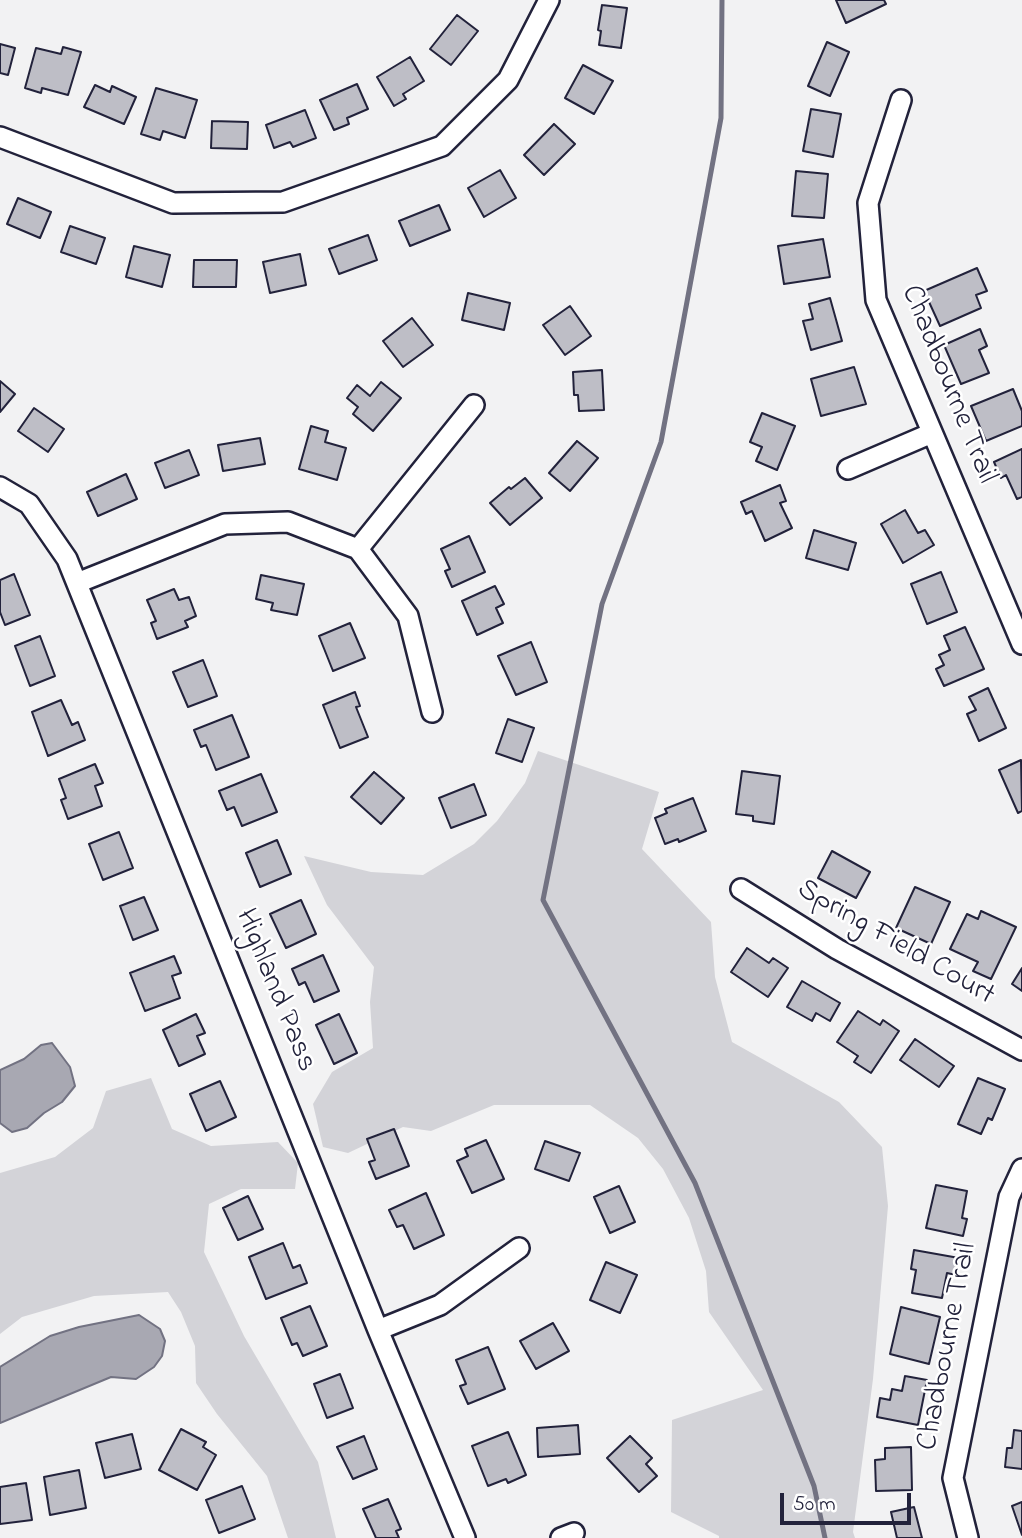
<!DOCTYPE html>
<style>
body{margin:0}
#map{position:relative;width:1022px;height:1538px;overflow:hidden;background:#f2f2f3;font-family:"Indie Flower",sans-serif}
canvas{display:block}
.scale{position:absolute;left:780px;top:1493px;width:131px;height:32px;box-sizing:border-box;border:4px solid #22223b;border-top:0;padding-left:9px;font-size:21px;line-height:24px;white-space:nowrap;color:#22223b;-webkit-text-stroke:5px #fff;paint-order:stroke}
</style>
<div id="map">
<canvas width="1022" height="1538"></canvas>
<div class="scale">50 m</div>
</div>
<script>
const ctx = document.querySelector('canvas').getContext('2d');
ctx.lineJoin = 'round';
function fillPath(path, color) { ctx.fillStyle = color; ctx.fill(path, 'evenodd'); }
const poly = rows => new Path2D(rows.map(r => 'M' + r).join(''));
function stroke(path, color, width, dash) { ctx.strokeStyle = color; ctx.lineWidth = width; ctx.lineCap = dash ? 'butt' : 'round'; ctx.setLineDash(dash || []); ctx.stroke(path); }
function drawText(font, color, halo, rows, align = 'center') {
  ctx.font = font + ' "Indie Flower",sans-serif'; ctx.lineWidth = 5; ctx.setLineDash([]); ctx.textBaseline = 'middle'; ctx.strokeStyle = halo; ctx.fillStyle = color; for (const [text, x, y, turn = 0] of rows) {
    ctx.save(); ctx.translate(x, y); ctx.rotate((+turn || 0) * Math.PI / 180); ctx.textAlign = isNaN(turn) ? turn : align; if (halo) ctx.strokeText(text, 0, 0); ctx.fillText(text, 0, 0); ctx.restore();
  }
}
const green = poly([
 [538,751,659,792,642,849,711,922,715,977,732,1042,839,1102,882,1147,888,1206,873,1379,853,1532,855,1538,719,1538,719,1536,671,1512,672,1420,763,1390,709,1312,706,1271,689,1218,663,1169,638,1138,590,1105,494,1105,431,1131,403,1127,348,1153,323,1147,313,1104,332,1072,373,1048,370,1002,374,967,327,905,304,856,371,872,423,875,474,844,497,821,525,783],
 [151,1078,172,1129,211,1146,278,1142,298,1163,295,1189,241,1189,209,1204,204,1252,244,1336,318,1462,336,1538,288,1538,267,1476,217,1414,196,1383,195,1346,181,1312,168,1292,94,1296,22,1317,0,1334,0,1173,55,1157,93,1128,106,1091]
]);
const water = poly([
 [52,1043,70,1067,75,1086,62,1102,44,1113,27,1128,12,1132,0,1123,0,1070,24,1059,41,1045,52,1043],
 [139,1315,160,1329,165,1341,162,1356,154,1367,136,1379,111,1377,0,1423,0,1367,50,1336,79,1327,139,1315]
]);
const stream = poly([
 [722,0,721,118,661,442,602,604,543,900,695,1183,814,1486,825,1538]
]);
const building = poly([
 [836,0,884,0,886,4,846,23,836,0],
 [602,5,627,8,621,48,599,45,601,31,598,30,602,5],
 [457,15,478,31,451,65,430,49,457,15],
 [827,42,849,52,830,96,808,86,827,42],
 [0,44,15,48,8,75,0,73,0,44],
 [63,47,81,52,68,95,42,88,41,93,25,88,36,48,61,54,63,47],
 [410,57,424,81,403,94,406,99,394,106,377,77,410,57],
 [583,65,613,81,594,114,565,98,583,65],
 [357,84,368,109,347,118,349,124,334,130,320,100,357,84],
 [95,85,110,92,112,86,136,97,124,124,84,107,95,85],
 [156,88,197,100,185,138,163,131,160,140,141,134,156,88],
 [811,109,841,114,833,157,803,151,811,109],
 [305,110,316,138,293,147,290,142,274,148,266,125,305,110],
 [212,121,248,122,247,149,211,148,212,121],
 [554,124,575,144,544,175,524,155,554,124],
 [500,170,516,198,484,217,468,188,500,170],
 [796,171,828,174,824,218,792,216,796,171],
 [18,198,51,212,40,238,7,224,18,198],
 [439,205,450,230,410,246,399,221,439,205],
 [70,226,105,238,96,264,61,252,70,226],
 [368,235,377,260,339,274,329,249,368,235],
 [823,239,830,277,784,284,778,246,823,239],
 [134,246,170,255,162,287,126,277,134,246],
 [300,254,306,285,270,293,263,262,300,254],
 [194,260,237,260,236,287,193,287,194,260],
 [977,268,987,291,976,295,981,308,940,326,924,291,977,268],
 [468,293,510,303,504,330,462,320,468,293],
 [830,298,842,341,811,350,803,321,813,319,809,304,830,298],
 [570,306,591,336,565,355,543,325,570,306],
 [412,318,433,345,403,367,383,341,412,318],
 [980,329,987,346,979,350,989,373,961,384,944,345,980,329],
 [854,367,866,404,821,416,811,379,854,367],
 [602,370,604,410,579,411,578,395,574,395,573,372,602,370],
 [0,381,15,394,0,412,0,381],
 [381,382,401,398,373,431,353,414,358,407,347,398,357,385,370,396,381,382],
 [1013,389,1022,411,1022,426,986,441,971,406,1013,389],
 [34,408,64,429,48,452,18,431,34,408],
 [762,413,795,426,777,470,756,461,762,447,750,442,762,413],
 [311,426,328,431,325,442,346,448,337,480,299,469,311,426],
 [260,438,265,464,223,471,218,445,260,438],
 [577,441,598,458,570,491,549,473,577,441],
 [1022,449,1022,497,1017,499,1006,475,1001,478,994,462,1022,449],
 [189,450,199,475,165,488,155,463,189,450],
 [126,474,137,499,98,516,87,492,126,474],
 [525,478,542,498,510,525,490,503,509,487,511,489,525,478],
 [780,485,786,501,780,503,792,528,765,541,752,511,746,514,741,502,780,485],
 [905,510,918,533,925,530,934,545,903,563,881,524,905,510],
 [814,530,856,543,848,570,806,558,814,530],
 [469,536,485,572,452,587,445,571,450,569,441,549,469,536],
 [941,572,957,612,927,624,911,584,941,572],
 [14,574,30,615,5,625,0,612,0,580,14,574],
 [261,575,304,584,297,615,271,610,273,603,256,599,261,575],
 [495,586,504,604,496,608,503,623,477,635,462,601,495,586],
 [174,589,179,600,189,597,196,616,185,621,188,627,157,639,151,623,156,621,147,600,174,589],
 [350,623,365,658,333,671,319,636,350,623],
 [965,627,984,669,944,686,936,669,944,665,939,655,950,650,944,636,965,627],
 [40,636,55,676,30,686,15,646,40,636],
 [531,642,547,682,516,695,498,656,531,642],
 [203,660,217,696,188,707,173,672,203,660],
 [988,688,1006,728,979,741,967,714,976,710,969,697,988,688],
 [355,692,360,706,356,707,368,737,340,748,323,705,355,692],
 [61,700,72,725,78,722,85,740,48,756,32,712,61,700],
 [232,715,249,757,216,770,206,745,201,747,194,730,232,715],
 [508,719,534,728,522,762,496,753,508,719],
 [1021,760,1022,811,1018,813,999,770,1021,760],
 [95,764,103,783,95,786,102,806,68,819,61,800,66,798,59,779,95,764],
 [742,771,780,776,774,824,753,821,753,816,736,814,742,771],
 [374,772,404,798,381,824,351,797,374,772],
 [261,774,277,812,242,826,234,807,227,810,219,791,261,774],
 [474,784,486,815,451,828,439,798,474,784],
 [693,798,706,831,679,842,678,839,665,844,655,818,667,813,665,809,693,798],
 [119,832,133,868,103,880,89,844,119,832],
 [277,840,291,874,260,887,246,853,277,840],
 [832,851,870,872,856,898,818,878,832,851],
 [915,887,950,902,931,944,896,928,915,887],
 [144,897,158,930,133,940,120,906,144,897],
 [301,900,316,934,286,948,270,914,301,900],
 [981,911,1016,927,991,979,973,971,978,962,950,949,967,914,978,919,981,911],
 [747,948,769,963,773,958,788,968,768,997,731,972,747,948],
 [323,955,339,991,314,1002,305,982,299,985,292,969,323,955],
 [174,956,181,973,172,976,180,998,145,1011,130,973,174,956],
 [1022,968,1022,991,1012,984,1022,968],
 [802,981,840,1003,830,1021,816,1013,812,1021,787,1007,802,981],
 [858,1011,880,1025,883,1020,899,1031,871,1073,854,1062,858,1056,837,1042,858,1011],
 [196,1014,205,1033,197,1036,205,1054,179,1066,163,1030,196,1014],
 [339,1014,357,1053,334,1064,316,1025,339,1014],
 [915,1039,954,1066,939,1087,900,1060,915,1039],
 [978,1078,1005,1089,992,1120,988,1118,981,1134,958,1124,978,1078],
 [220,1081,236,1117,206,1131,190,1094,220,1081],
 [394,1129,409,1166,376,1179,369,1162,375,1160,367,1139,394,1129],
 [486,1140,504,1179,472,1193,457,1161,468,1156,465,1149,486,1140],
 [545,1141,580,1153,569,1181,535,1169,545,1141],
 [936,1185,967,1191,962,1218,967,1219,963,1236,926,1228,936,1185],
 [619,1186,635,1222,610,1233,594,1197,619,1186],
 [426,1193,444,1235,414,1249,403,1225,397,1227,389,1210,426,1193],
 [248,1196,263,1229,238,1240,223,1208,248,1196],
 [283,1243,293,1268,300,1265,307,1283,266,1299,249,1257,283,1243],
 [914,1250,959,1258,956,1275,947,1273,942,1298,912,1293,916,1270,911,1269,914,1250],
 [606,1262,637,1275,620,1313,590,1300,606,1262],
 [310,1306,327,1346,303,1356,297,1343,292,1345,281,1318,310,1306],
 [901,1307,940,1317,929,1364,890,1354,901,1307],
 [553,1323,569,1351,536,1369,520,1341,553,1323],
 [488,1347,505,1389,468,1404,460,1386,466,1384,456,1360,488,1347],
 [340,1374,353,1408,327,1418,314,1384,340,1374],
 [905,1376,927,1380,918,1425,877,1417,880,1398,890,1400,892,1389,902,1391,905,1376],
 [578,1425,580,1454,538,1457,537,1428,578,1425],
 [181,1429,206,1442,203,1447,216,1455,197,1490,159,1470,181,1429],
 [1014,1430,1022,1431,1022,1469,1005,1467,1007,1448,1012,1448,1014,1430],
 [508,1432,526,1475,508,1483,506,1479,488,1486,472,1446,508,1432],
 [132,1434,141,1469,105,1478,96,1443,132,1434],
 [364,1436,377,1469,353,1479,337,1447,364,1436],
 [630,1436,652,1458,646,1464,657,1476,639,1492,607,1458,630,1436],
 [911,1447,912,1490,876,1491,875,1460,885,1459,885,1448,911,1447],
 [79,1470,86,1508,50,1515,44,1477,79,1470],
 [26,1483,32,1520,0,1524,0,1487,26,1483],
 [242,1486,255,1519,219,1533,206,1500,242,1486],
 [388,1499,401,1529,396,1531,399,1538,376,1538,363,1509,388,1499],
 [1022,1502,1022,1535,1012,1506,1022,1502],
 [914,1507,922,1538,897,1538,891,1512,914,1507]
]);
const minor = poly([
 [901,100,868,203,876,300,1022,644],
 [0,137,173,203,283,202,442,146,508,80,549,0],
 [848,469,932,433],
 [0,487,29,504,67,559,378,1330,465,1538],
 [358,549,474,405],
 [77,583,225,524,288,522,358,549,408,616,432,712],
 [741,889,837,949,1022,1050],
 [378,1330,440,1305,519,1248],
 [561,1538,574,1533],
 [968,1538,953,1478,1009,1197,1022,1169]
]);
const streetNames = [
 ["Chadbourne Trail",947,385,68],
 ["Spring Field Court",895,944,30],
 ["Highland Pass",274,991,68],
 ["Chadbourne Trail",949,1347,-79]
];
fillPath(green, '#d3d3d8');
fillPath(water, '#a8a8b2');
stroke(water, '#727282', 2);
stroke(stream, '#727282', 5);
fillPath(building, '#bebec6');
stroke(building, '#22223b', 2);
stroke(minor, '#22223b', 24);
stroke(minor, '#fff', 19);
drawText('30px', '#22223b', '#fff', streetNames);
</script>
